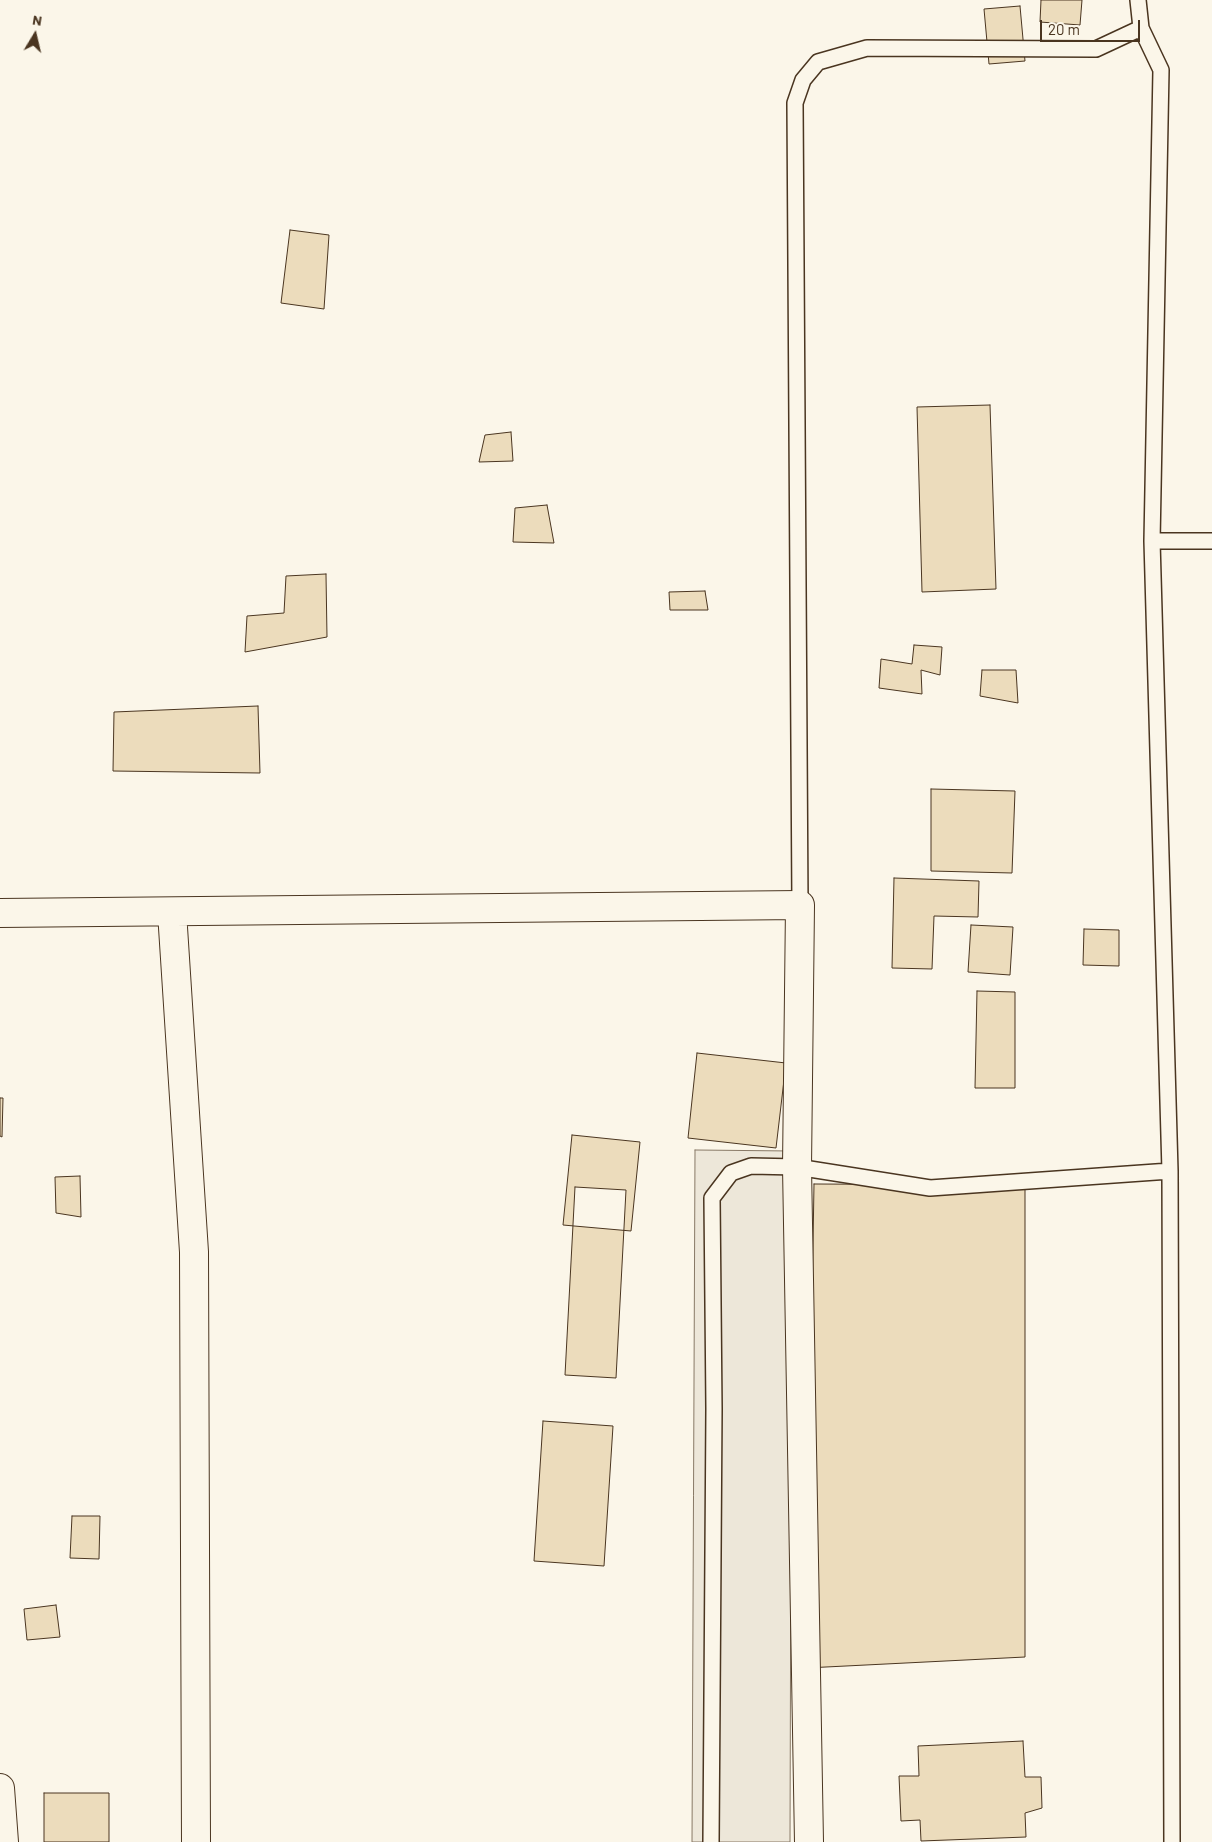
<!DOCTYPE html>
<style>
body{margin:0}
#map{position:relative;width:1212px;height:1842px;overflow:hidden;background:#fbf6e9;font-family:Barlow,sans-serif}
canvas{display:block}
.north{position:absolute;left:10px;top:10px;width:50px;height:50px;-webkit-text-stroke:4px #fbf6e9;paint-order:stroke;rotate:9deg;font-size:14px;font-weight:700;line-height:20px;text-align:center;color:#4a3520}
.north::after{content:'';display:block;margin:auto;width:18px;height:22px;background:#4a3520;clip-path:polygon(50% 0,100% 100%,50% 72%,0 100%)}
.scale{position:absolute;left:1040px;top:20px;width:100px;height:22px;box-sizing:border-box;border:2px solid #4a3520;border-top:0;padding-left:6px;font-size:15px;line-height:18px;white-space:nowrap;color:#4a3520;-webkit-text-stroke:4px #fbf6e9;paint-order:stroke}
</style>
<div id="map">
<canvas width="1212" height="1842"></canvas>
<div class="north">N</div>
<div class="scale">20 m</div>
</div>
<script>
const ctx = document.querySelector('canvas').getContext('2d');
ctx.lineJoin = 'round';
function fillPath(path, color) { ctx.fillStyle = color; ctx.fill(path, 'evenodd'); }
const poly = rows => new Path2D(rows.map(r => 'M' + r).join(''));
function stroke(path, color, width, dash) { ctx.strokeStyle = color; ctx.lineWidth = width; ctx.lineCap = dash ? 'butt' : 'round'; ctx.setLineDash(dash || []); ctx.stroke(path); }
const parking = poly([
 [695,1150,792,1151,790,1842,692,1842,695,1150]
]);
const building = poly([
 [1041,0,1082,0,1080,25,1040,22,1041,0],
 [1020,6,1025,61,989,64,984,9,1020,6],
 [290,230,329,235,324,309,281,303,290,230],
 [990,405,996,589,922,592,917,407,990,405],
 [511,432,513,461,479,462,485,435,511,432],
 [547,505,554,543,513,542,515,508,547,505],
 [326,574,327,637,245,652,247,616,284,613,286,576,326,574],
 [705,591,708,610,670,610,669,592,705,591],
 [914,645,942,647,940,675,921,670,922,694,879,688,881,659,912,664,914,645],
 [982,670,1016,670,1018,703,980,696,982,670],
 [258,706,260,773,113,771,114,712,258,706],
 [931,789,1015,791,1012,873,931,871,931,789],
 [894,878,979,881,978,917,934,916,932,969,892,968,894,878],
 [971,925,1013,927,1010,975,968,972,971,925],
 [1084,929,1119,930,1119,966,1083,965,1084,929],
 [977,991,1015,992,1015,1088,975,1088,977,991],
 [697,1053,786,1063,776,1148,688,1138,697,1053],
 [0,1098,3,1098,2,1137,0,1136,0,1098],
 [572,1135,640,1142,631,1231,563,1225,572,1135],
 [80,1176,81,1217,56,1213,55,1177,80,1176],
 [814,1184,1025,1185,1025,1657,806,1668,814,1184],
 [575,1187,626,1190,616,1378,565,1375,575,1187],
 [543,1421,613,1426,604,1566,534,1561,543,1421],
 [72,1516,100,1516,99,1559,70,1558,72,1516],
 [56,1605,60,1637,27,1640,24,1609,56,1605],
 [1023,1741,1025,1777,1041,1777,1042,1808,1025,1813,1026,1837,921,1841,920,1820,901,1821,899,1776,919,1776,918,1746,1023,1741],
 [44,1793,109,1793,109,1842,44,1842,44,1793]
]);
const lane = poly([
 [1138,0,1141,28,1161,70,1152,541,1170,1171,1172,1842],
 [1152,541,1212,541],
 [800,905,795,103,803,80,818,62,867,48,1096,49,1141,28],
 [711,1842,714,1409,712,1198,731,1173,751,1166,797,1167,930,1188,1170,1171]
]);
const street = poly([
 [0,1788,4,1842]
]);
const secondary = poly([
 [172,912,194,1252,196,1842],
 [0,913,800,905,797,1167,809,1842]
]);
fillPath(parking, '#ede7d9');
stroke(parking, '#887966', 1);
fillPath(building, '#ecdcbc');
stroke(building, '#4a3520', 1);
stroke(lane, '#4a3520', 18);
stroke(street, '#4a3520', 30);
stroke(secondary, '#4a3520', 30);
stroke(lane, '#fbf6e9', 15);
stroke(street, '#fbf6e9', 28);
stroke(secondary, '#fbf6e9', 28);
</script>
